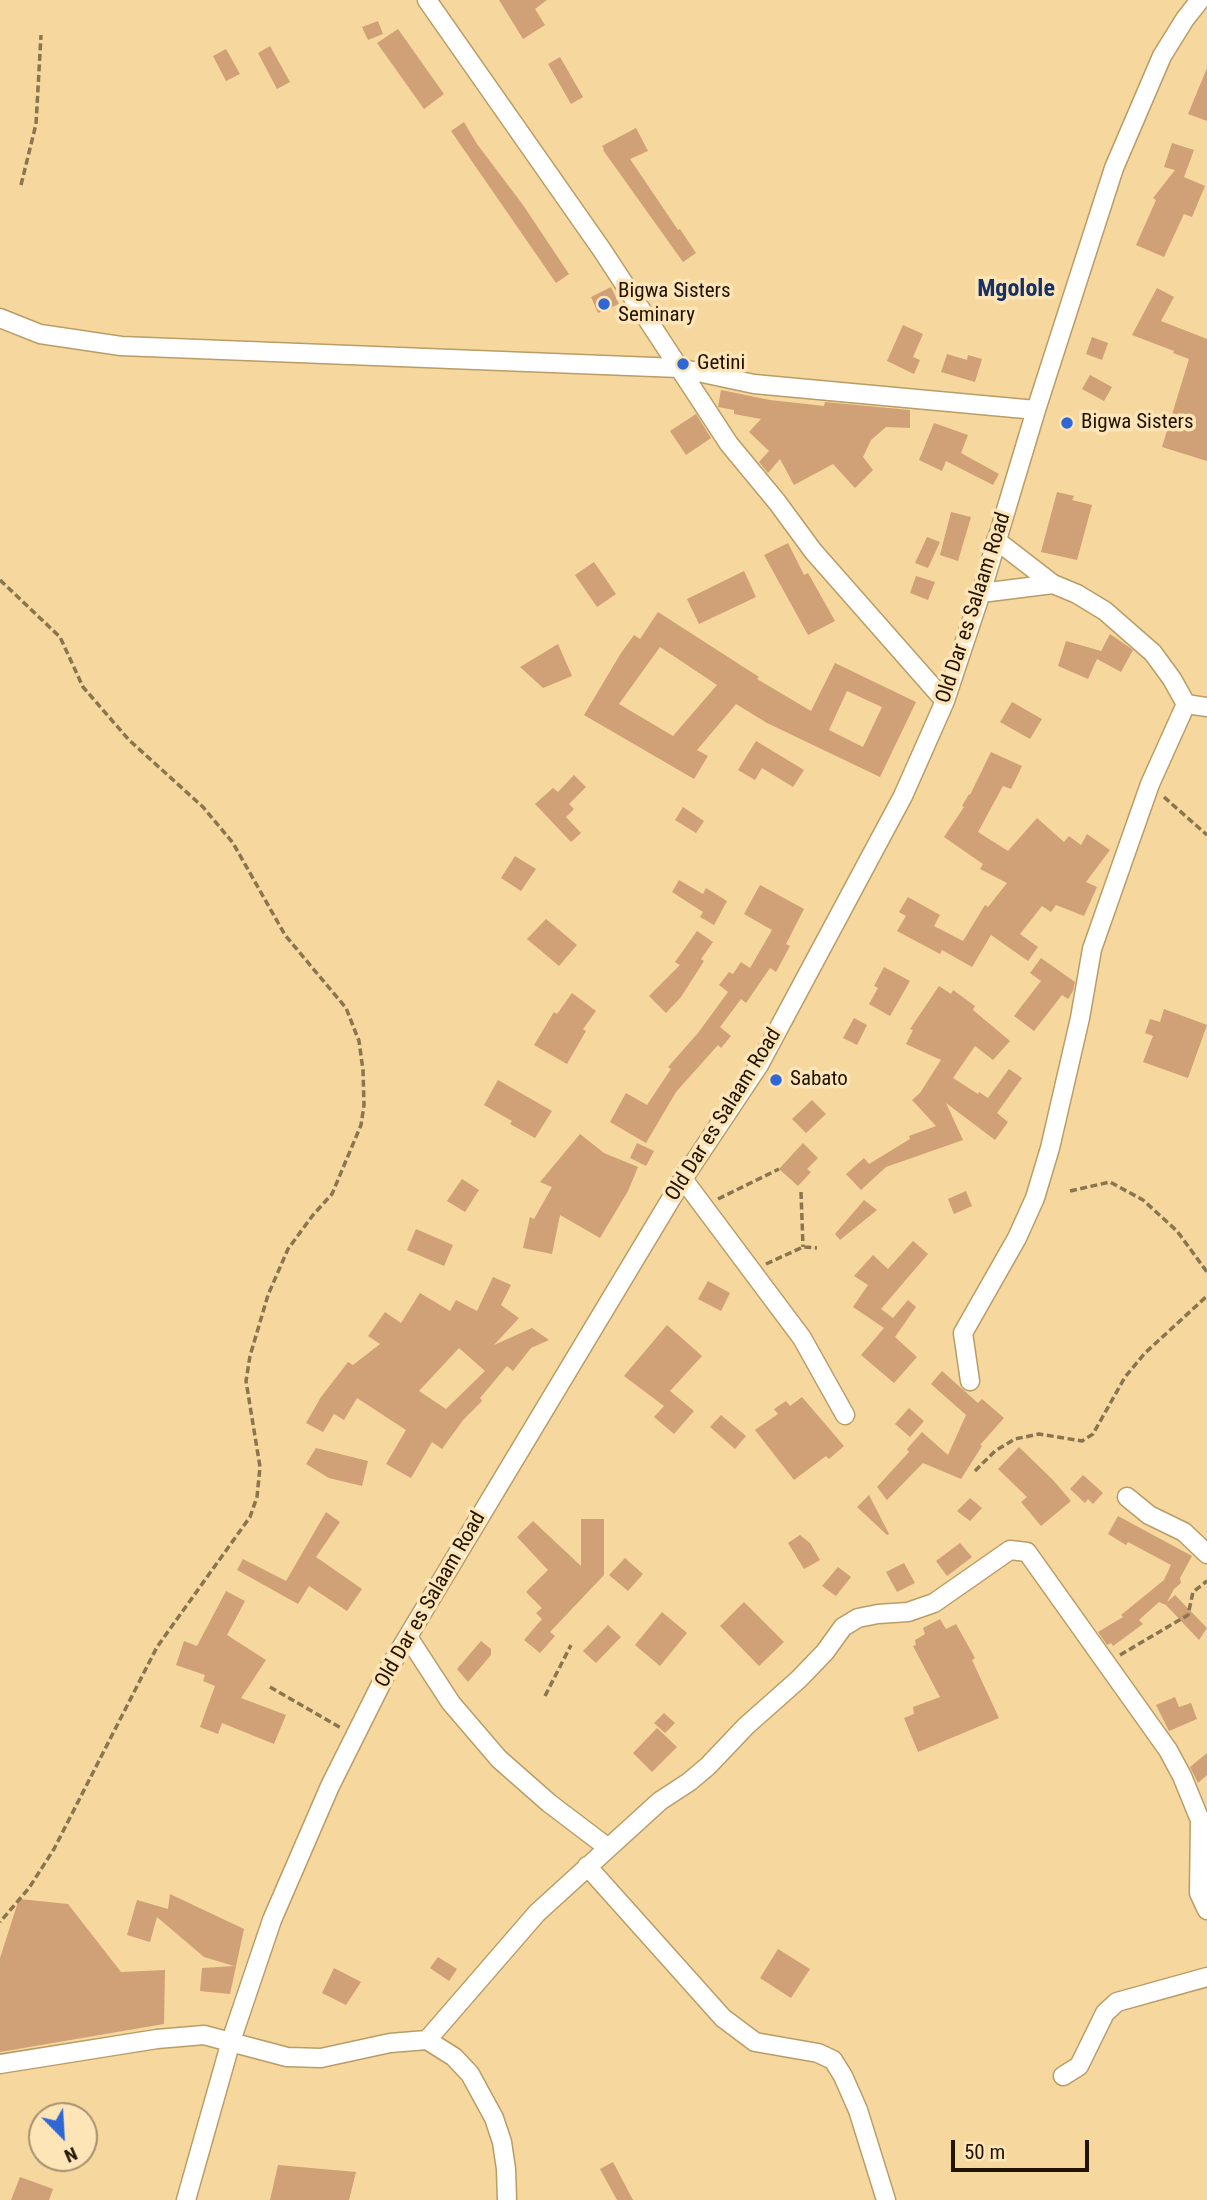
<!DOCTYPE html>
<style>
body{margin:0}
#map{position:relative;width:1207px;height:2200px;overflow:hidden;background:#f6d79e;font-family:"Roboto Condensed",sans-serif}
canvas{display:block}
.north{position:absolute;left:28px;top:2102px;width:70px;height:70px;box-sizing:border-box;background:#fee5b8;border:2px solid #a5916f;border-radius:50%;rotate:156deg;font-size:19px;font-weight:700;line-height:28px;text-align:center;color:#201401}
.north::after{content:'';display:block;margin:auto;width:24px;height:32px;background:#2f67d5;clip-path:polygon(50% 0,100% 100%,50% 72%,0 100%)}
.scale{position:absolute;left:951px;top:2140px;width:138px;height:32px;box-sizing:border-box;border:4px solid #201401;border-top:0;padding-left:9px;font-size:21px;line-height:24px;white-space:nowrap;color:#201401;-webkit-text-stroke:5px #fee5b8;paint-order:stroke}
</style>
<div id="map">
<canvas width="1207" height="2200"></canvas>
<div class="north">N</div>
<div class="scale">50 m</div>
</div>
<script>
const ctx = document.querySelector('canvas').getContext('2d');
ctx.lineJoin = 'round';
function fillPath(path, color) { ctx.fillStyle = color; ctx.fill(path, 'evenodd'); }
const poly = rows => new Path2D(rows.map(r => 'M' + r).join(''));
function stroke(path, color, width, dash) { ctx.strokeStyle = color; ctx.lineWidth = width; ctx.lineCap = dash ? 'butt' : 'round'; ctx.setLineDash(dash || []); ctx.stroke(path); }
function drawText(font, color, halo, rows, align = 'center') {
  ctx.font = font + ' "Roboto Condensed",sans-serif'; ctx.lineWidth = 7; ctx.setLineDash([]); ctx.textBaseline = 'middle'; ctx.strokeStyle = halo; ctx.fillStyle = color; for (const [text, x, y, turn = 0] of rows) {
    ctx.save(); ctx.translate(x, y); ctx.rotate((+turn || 0) * Math.PI / 180); ctx.textAlign = isNaN(turn) ? turn : align; if (halo) ctx.strokeText(text, 0, 0); ctx.fillText(text, 0, 0); ctx.restore();
  }
}
const building = poly([
 [499,0,547,0,535,9,545,25,523,39],
 [378,21,383,34,368,40,362,27],
 [398,29,444,94,424,109,377,43],
 [270,46,290,82,277,89,258,53],
 [226,49,240,74,226,81,213,56],
 [560,57,583,97,571,104,548,64],
 [1207,68,1207,121,1188,114],
 [464,122,477,144,523,205,569,274,556,283,451,131],
 [636,128,648,151,630,159,678,230,680,229,696,253,683,262,603,150,604,149,602,146],
 [1172,143,1194,150,1184,177,1205,186,1192,217,1184,214,1164,257,1136,245,1156,200,1153,198,1175,170,1164,167],
 [611,287,619,304,598,313,591,297],
 [1157,288,1174,297,1161,321,1207,339,1207,461,1162,447,1189,359,1173,353,1174,351,1132,335],
 [903,325,923,334,913,357,920,360,914,374,887,361],
 [1092,337,1108,343,1102,360,1086,354],
 [947,354,967,360,968,355,982,359,975,382,941,372],
 [1090,375,1112,387,1104,401,1082,389],
 [721,390,770,400,824,406,825,402,910,410,910,428,886,427,871,440,863,457,873,470,855,488,833,464,794,485,780,459,768,473,759,462,769,451,749,432,761,419,734,414,734,410,718,407],
 [696,414,711,438,686,455,670,431],
 [934,423,968,435,961,453,999,474,993,485,946,461,942,471,919,460],
 [1057,492,1074,496,1072,500,1092,505,1077,560,1041,552],
 [951,512,971,517,958,561,940,555],
 [927,537,940,542,928,568,915,563],
 [788,543,804,575,808,573,835,621,808,635,764,555],
 [594,562,616,594,597,607,575,575],
 [744,571,756,597,699,624,687,599],
 [916,576,935,582,928,600,910,593],
 [658,612,759,677,757,679,811,711,835,663,916,702,880,777,767,723,736,704,697,750,708,756,694,779,584,715,621,653,634,635,640,639],
 [660,647,717,685,673,736,619,704],
 [847,691,882,707,863,747,829,730],
 [1110,634,1133,650,1121,672,1097,659,1088,679,1058,666,1066,641,1101,651,1100,653],
 [558,644,572,676,543,688,520,667],
 [1012,702,1042,719,1030,739,1000,722],
 [756,741,804,770,793,787,762,768,755,780,738,770],
 [991,752,1022,766,1011,789,1003,786,978,832,1008,851,1037,818,1064,842,1069,836,1081,845,1087,834,1110,850,1086,882,1097,887,1084,916,1056,905,1051,912,1042,906,1020,934,1038,947,1028,961,991,935,972,967,942,950,940,954,897,931,906,916,899,912,908,897,940,915,934,926,963,941,985,905,988,907,1007,883,980,869,983,864,944,837,964,807,962,806,969,794,970,795],
 [574,775,586,787,569,804,574,809,566,817,581,833,571,842,535,804,553,788,558,792],
 [683,807,704,821,696,833,675,820],
 [515,856,536,869,521,891,501,878],
 [679,880,703,894,706,888,727,901,714,925,700,917,703,912,672,892],
 [760,885,804,909,786,944,790,946,776,972,770,968,746,1003,741,999,720,1027,731,1036,721,1048,718,1045,676,1092,646,1143,610,1122,626,1093,647,1105,671,1069,668,1067,698,1033,728,992,719,985,729,972,733,974,741,962,750,968,772,930,744,914],
 [546,919,577,945,559,966,527,939],
 [697,931,713,942,701,959,704,961,681,997,666,1013,649,996,680,965,675,962],
 [1041,958,1075,982,1073,991,1068,999,1062,995,1034,1031,1014,1016,1041,981,1030,973],
 [884,967,910,981,890,1016,869,1004,878,988,874,986],
 [939,986,951,994,953,990,975,1006,973,1010,1010,1041,993,1060,975,1046,953,1078,978,1094,979,1092,988,1098,1009,1069,1022,1078,997,1113,1008,1122,995,1140,946,1103,963,1140,886,1167,861,1190,846,1174,864,1158,869,1164,910,1139,909,1136,936,1126,912,1100,920,1093,941,1060,906,1044,913,1030,910,1029],
 [572,993,596,1011,583,1029,586,1031,567,1064,534,1045,554,1012,557,1014],
 [1164,1009,1207,1025,1188,1078,1143,1062,1153,1036,1145,1033,1150,1019,1160,1022],
 [854,1018,867,1025,857,1045,843,1038],
 [498,1080,552,1111,535,1138,510,1124,512,1121,484,1105],
 [812,1100,826,1114,806,1133,792,1119],
 [580,1134,604,1153,638,1167,628,1191,600,1238,560,1215,552,1254,523,1248,530,1217,534,1219,552,1187,540,1182],
 [637,1143,654,1151,646,1166,630,1158],
 [803,1143,818,1158,807,1169,811,1172,798,1186,779,1169],
 [462,1179,479,1190,465,1212,447,1201],
 [966,1191,972,1206,954,1214,948,1199],
 [864,1200,877,1210,840,1240,835,1234],
 [416,1229,453,1245,444,1266,407,1250],
 [913,1241,928,1254,881,1309,893,1318,908,1300,916,1307,895,1337,917,1357,894,1383,861,1355,884,1328,853,1307,868,1285,854,1276,873,1255,888,1269],
 [493,1277,511,1285,501,1305,519,1318,494,1345,532,1328,549,1340,531,1348,513,1371,507,1366,480,1398,482,1401,463,1420,442,1449,432,1442,411,1478,386,1464,406,1430,357,1398,344,1420,334,1414,323,1432,306,1423,321,1397,348,1362,353,1365,380,1344,368,1336,385,1312,401,1323,420,1293,450,1311,456,1300,477,1311],
 [459,1348,485,1371,446,1409,419,1391],
 [708,1281,730,1293,721,1311,698,1299],
 [667,1325,702,1356,670,1391,694,1411,674,1434,654,1417,664,1406,624,1376],
 [942,1371,978,1403,982,1399,1004,1418,980,1445,982,1446,961,1479,923,1463,887,1500,877,1487,909,1452,907,1449,922,1432,948,1455,966,1415,931,1384],
 [802,1397,844,1446,829,1459,826,1456,794,1480,755,1430,778,1414,774,1409,786,1401,790,1406],
 [909,1408,924,1421,910,1437,895,1424],
 [721,1415,746,1436,735,1449,710,1427],
 [1019,1447,1053,1480,1071,1501,1041,1526,1021,1502,1027,1497,998,1469],
 [316,1448,368,1461,362,1486,329,1478,306,1464],
 [1083,1475,1103,1493,1093,1504,1088,1499,1085,1503,1070,1489],
 [869,1495,889,1534,887,1535,857,1507],
 [970,1498,982,1508,970,1521,957,1511],
 [326,1512,340,1522,316,1557,362,1589,347,1611,309,1586,298,1604,237,1570,243,1559,286,1581],
 [1118,1516,1192,1556,1180,1578,1181,1583,1174,1589,1167,1602,1175,1595,1207,1628,1199,1640,1166,1605,1159,1602,1139,1620,1143,1624,1113,1646,1111,1643,1107,1645,1098,1632,1123,1617,1121,1615,1164,1580,1171,1565,1128,1542,1126,1545,1108,1534],
 [581,1519,604,1519,604,1575,550,1632,555,1636,540,1653,524,1640,542,1619,536,1613,542,1608,526,1592,548,1570,517,1537,533,1521,581,1566],
 [800,1535,810,1543,820,1560,804,1569,788,1543],
 [960,1543,972,1557,947,1576,936,1561],
 [625,1558,643,1574,628,1591,609,1575],
 [904,1563,915,1583,897,1592,886,1572],
 [838,1567,851,1577,836,1596,822,1586],
 [226,1591,245,1601,227,1635,266,1660,241,1698,286,1715,274,1744,222,1723,218,1734,200,1727,215,1686,203,1681,205,1675,176,1665,184,1641,197,1646],
 [744,1602,784,1642,759,1666,720,1626],
 [662,1612,687,1633,660,1666,635,1645],
 [940,1619,946,1629,956,1624,975,1658,972,1660,999,1718,918,1752,904,1718,914,1714,913,1707,940,1697,913,1646,916,1645,915,1640,925,1634,923,1628],
 [608,1625,621,1637,596,1663,583,1651],
 [481,1641,491,1649,491,1655,468,1682,457,1669],
 [1175,1697,1179,1707,1191,1703,1197,1719,1169,1731,1156,1705],
 [664,1713,675,1723,665,1733,654,1723],
 [657,1728,677,1747,652,1772,633,1753],
 [1207,1753,1207,1775,1198,1783,1190,1767],
 [170,1894,244,1929,230,1994,200,1991,202,1968,234,1966,204,1957,157,1917,150,1942,127,1935,137,1900,168,1909],
 [19,1899,68,1904,121,1972,165,1970,164,2024,0,2052,0,1958],
 [778,1949,810,1969,791,1998,760,1978],
 [438,1957,457,1969,449,1981,430,1968],
 [334,1968,361,1982,346,2005,322,1993],
 [613,2162,633,2200,617,2200,600,2169],
 [278,2165,356,2172,349,2200,270,2200],
 [20,2177,53,2189,49,2200,11,2200]
]);
const path = poly([
 [21,185,36,124,41,35],
 [0,580,60,637,83,687,129,740,203,807,233,843,285,935,346,1008,359,1041,363,1070,364,1105,361,1125,332,1194,313,1215,288,1249,268,1295,250,1356,246,1381,260,1467,257,1497,250,1517,157,1647,54,1849,29,1888,0,1922],
 [1164,797,1207,835],
 [1070,1191,1110,1182,1143,1200,1177,1231,1207,1272],
 [801,1192,803,1247],
 [718,1199,779,1169],
 [766,1264,803,1247,817,1248],
 [975,1471,995,1451,1015,1439,1039,1434,1082,1441,1093,1434,1125,1377,1145,1353,1207,1296],
 [1120,1655,1188,1615,1193,1592,1207,1581],
 [270,1687,341,1728],
 [545,1696,571,1645]
]);
const minor = poly([
 [427,0,602,250,729,444,777,502,813,551,945,701],
 [0,318,40,334,121,346,679,368,754,384,1036,410],
 [996,540,1053,584],
 [981,593,1053,584,1077,594,1105,611,1153,653,1172,679,1186,704],
 [1186,704,1207,707],
 [683,1179,802,1338,845,1415],
 [970,1381,963,1333,1017,1238,1035,1198,1050,1148,1080,1018,1092,949,1150,784,1186,704],
 [1127,1497,1149,1515,1184,1532,1207,1554],
 [408,1637,451,1703,499,1759,549,1803,607,1847],
 [587,1866,723,2018,755,2042,818,2053,833,2060,843,2076,858,2110,886,2200],
 [427,2040,454,2057,470,2074,494,2118,502,2142,506,2169,507,2200],
 [0,2064,157,2039,204,2035,287,2057,321,2058,390,2043,427,2040,537,1913,660,1801,689,1782,708,1766,746,1726,799,1679,825,1652,843,1627,858,1618,878,1614,908,1612,934,1603,1010,1550,1027,1552,1168,1750,1182,1776,1200,1820,1199,1893,1207,1910],
 [1063,2076,1079,2066,1105,2013,1117,2002,1207,1977],
 [186,2200,231,2041,272,1920,330,1786,389,1668,683,1179,759,1065,903,796,945,701,981,593,1036,410,1114,168,1162,56,1185,19,1200,0]
]);
const markers = [
 [604,304,7,"#2f67d5"],
 [683,364,7,"#2f67d5"],
 [1067,423,7,"#2f67d5"],
 [776,1080,7,"#2f67d5"]
];
const poiNames = [
 ["Bigwa Sisters",618,292],
 ["Seminary",618,316],
 ["Getini",697,364],
 ["Bigwa Sisters",1081,423],
 ["Sabato",790,1080]
];
const streetNames = [
 ["Old Dar es Salaam Road",974,608,-72],
 ["Old Dar es Salaam Road",724,1115,-58],
 ["Old Dar es Salaam Road",431,1600,-60]
];
const quarterNames = [
 ["Mgolole",1016,290]
];
fillPath(building, '#d0a076');
stroke(minor, '#ba9c66', 21);
stroke(path, '#8b754f', 3.5, [7, 3.5]);
stroke(minor, '#fff', 18);
for (const [x, y, r, color] of markers) { const dot = new Path2D(); dot.arc(x, y, r, 0, 2 * Math.PI); ctx.fillStyle = color; ctx.fill(dot); stroke(dot, '#fee5b8', 2.5); }
drawText('21px', '#201401', '#fee5b8', poiNames, 'left');
drawText('21px', '#201401', '#fee5b8', streetNames);
drawText('bold 24px', '#153166', '#fee5b8', quarterNames);
</script>
